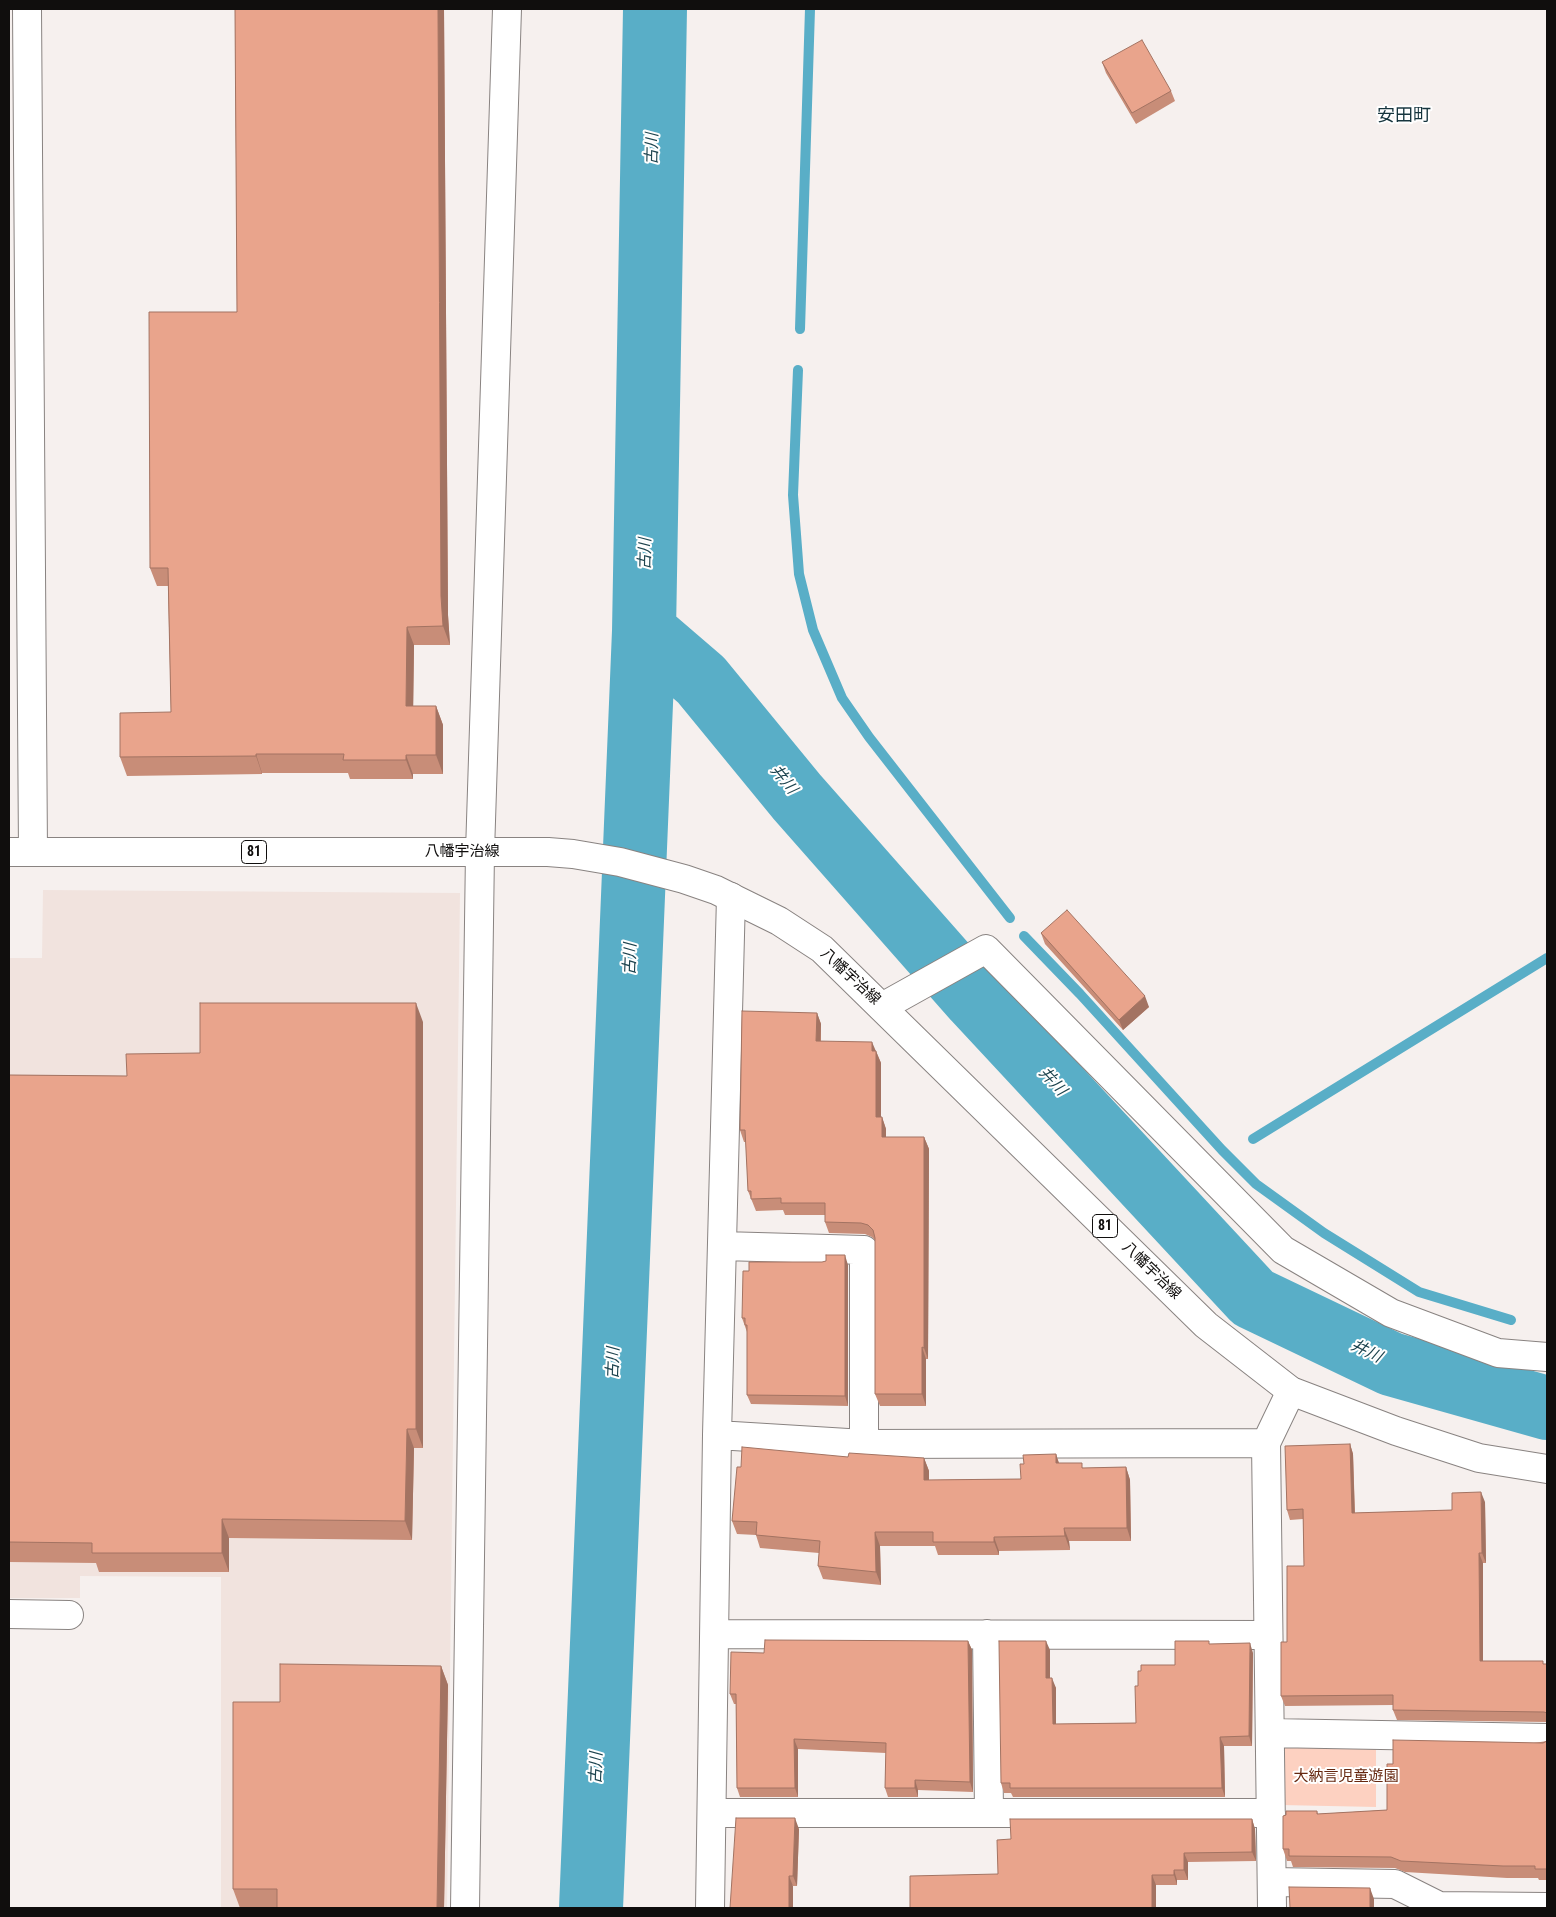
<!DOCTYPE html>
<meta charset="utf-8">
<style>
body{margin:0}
#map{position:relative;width:1556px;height:1917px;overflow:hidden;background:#f6f0ee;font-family:"Roboto Condensed",sans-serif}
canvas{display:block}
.frame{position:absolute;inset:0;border:10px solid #100e0d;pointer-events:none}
</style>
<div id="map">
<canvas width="1556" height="1917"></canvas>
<div class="frame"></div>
</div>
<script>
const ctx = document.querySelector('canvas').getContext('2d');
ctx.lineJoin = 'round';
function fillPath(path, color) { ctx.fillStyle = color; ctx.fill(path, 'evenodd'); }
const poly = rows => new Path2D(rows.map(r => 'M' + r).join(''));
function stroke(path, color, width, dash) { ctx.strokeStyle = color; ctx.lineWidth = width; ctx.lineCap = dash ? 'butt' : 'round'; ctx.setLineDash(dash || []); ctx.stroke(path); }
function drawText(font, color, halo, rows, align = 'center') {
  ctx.font = font + ' "Roboto Condensed","Noto Sans JP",sans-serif'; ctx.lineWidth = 4; ctx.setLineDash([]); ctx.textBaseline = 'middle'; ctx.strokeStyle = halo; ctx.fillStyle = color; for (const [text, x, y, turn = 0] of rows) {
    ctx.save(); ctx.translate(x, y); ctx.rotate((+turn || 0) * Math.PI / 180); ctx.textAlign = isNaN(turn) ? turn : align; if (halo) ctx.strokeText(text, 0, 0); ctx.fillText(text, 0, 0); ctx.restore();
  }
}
const built = poly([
 [43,890,460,893,447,1908,221,1908,221,1577,80,1576,80,1598,9,1598,9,958,42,958]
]);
const green = poly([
 [1282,1745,1376,1748,1376,1807,1281,1805]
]);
const stream = poly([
 [800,329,810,9],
 [798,370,793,495,799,574,813,630,842,698,869,737,1010,918],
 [1024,936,1080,994,1222,1150,1256,1184,1324,1233,1419,1292,1511,1320],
 [1253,1139,1547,958]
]);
const river = poly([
 [644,631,701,680,797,797,975,999,1253,1298,1391,1364,1547,1408],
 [591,1908,644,631,655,9]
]);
const minor = poly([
 [27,9,33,852],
 [882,1007,986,949,1283,1250,1391,1313,1498,1353,1547,1357],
 [722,1246,864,1250,864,1444],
 [717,1435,864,1444,1266,1443,1291,1391],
 [1266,1443,1272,1908],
 [9,1614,69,1615],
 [715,1634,1268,1635],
 [987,1634,989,1813],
 [1270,1733,1547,1738],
 [713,1813,1271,1813],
 [1272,1882,1395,1884,1439,1906,1547,1907],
 [465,1908,480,852,507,9],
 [710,1908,717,1435,731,897]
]);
const primary = poly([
 [9,852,548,852,573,854,620,862,684,879,716,890,779,921,822,949,1206,1325,1291,1391,1396,1431,1479,1458,1547,1469]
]);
const wall = poly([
 [235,9,444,9,448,615,450,645,414,645,413,706,436,706,443,725,443,774,413,774,413,779,350,779,348,773,262,773,262,774,127,776,120,757,171,712,168,586,157,586,150,568,237,312],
 [1102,62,1171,91,1175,101,1136,124,1106,73],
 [1041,933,1149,1007,1123,1030,1045,944],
 [817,1013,821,1024,821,1041,876,1051,881,1063,881,1117,882,1117,886,1129,886,1137,924,1137,929,1149,928,1359,926,1359,926,1406,880,1406,875,1394,875,1240,872,1237,865,1234,829,1233,825,1222,825,1215,785,1215,783,1210,756,1211,748,1191,746,1142,744,1142,740,1130],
 [423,1022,423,1448,414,1448,412,1540,229,1538,229,1572,99,1572,96,1563,9,1562,9,1075,127,1076,200,1053],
 [848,1265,848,1406,751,1404,747,1395,747,1332,742,1318],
 [1350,1444,1353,1454,1355,1513,1452,1510,1485,1502,1486,1563,1483,1563,1483,1661,1547,1664,1547,1722,1397,1720,1393,1710,1393,1705,1285,1706,1281,1696,1287,1642,1304,1566,1303,1519,1290,1520,1287,1510],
 [1056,1454,1059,1463,1084,1468,1126,1467,1130,1480,1131,1541,1069,1541,1070,1550,999,1551,999,1555,938,1555,935,1546,880,1546,881,1585,823,1579,818,1566,819,1553,760,1548,756,1535,737,1534,732,1521,741,1467,848,1457,924,1458,929,1471,929,1480,1021,1479,1024,1464],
 [968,1641,972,1650,973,1792,918,1790,918,1797,888,1797,885,1788,886,1753,798,1749,798,1797,740,1797,737,1788,736,1704,734,1704,730,1694,764,1653],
 [1211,1644,1253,1653,1252,1746,1224,1746,1225,1797,1013,1797,1011,1793,1004,1793,1001,1783,1050,1650,1050,1678,1056,1688,1056,1724,1136,1723,1138,1686,1141,1671,1175,1665],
 [441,1666,448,1685,444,1908,240,1908,233,1889,280,1702],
 [1547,1741,1547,1880,1539,1880,1538,1878,1507,1878,1405,1872,1395,1868,1293,1867,1291,1861,1287,1861,1283,1849,1286,1815,1317,1811,1318,1814,1387,1810,1393,1764],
 [736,1818,799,1829,797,1886,793,1886],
 [1252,1819,1255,1829,1256,1861,1188,1862,1188,1880,1177,1880,1177,1885,1156,1885,1156,1908,998,1874,1011,1839]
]);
const shadedWall = poly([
 [438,9,444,9,448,615,450,645,443,626,441,596],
 [407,627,414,645,413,724,406,706],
 [436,706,443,725,443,774,436,755],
 [256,754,262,773,262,774,256,756],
 [406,755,413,774,413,779,406,760],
 [1145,996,1149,1007,1123,1030,1119,1020],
 [416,1003,423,1022,423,1448,416,1429],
 [817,1013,821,1024,820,1053,816,1041],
 [872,1042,881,1063,881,1129,876,1117,872,1051],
 [882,1117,886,1129,886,1149,882,1137],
 [924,1137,929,1149,928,1359,924,1348],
 [845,1255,848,1265,848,1406,845,1396],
 [922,1347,926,1359,926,1406,922,1394],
 [407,1429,414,1448,412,1540,405,1521],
 [1350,1444,1353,1454,1355,1523,1352,1513],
 [1056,1454,1060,1467,1056,1463],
 [924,1458,929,1471,929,1493,924,1480],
 [1126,1467,1130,1480,1131,1541,1127,1528],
 [1481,1492,1485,1502,1486,1563,1482,1553],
 [222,1519,229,1538,229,1572,222,1553],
 [1064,1528,1069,1541,1070,1550,1065,1536],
 [875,1532,880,1546,881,1585,876,1572],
 [994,1537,999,1551,999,1555,994,1542],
 [1479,1553,1483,1563,1483,1671,1480,1661],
 [968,1641,972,1650,973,1792,970,1782],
 [1046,1641,1050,1650,1050,1688,1046,1678],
 [1250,1643,1253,1653,1252,1746,1249,1736],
 [441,1666,448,1685,444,1908,437,1908],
 [1052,1678,1056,1688,1056,1734,1053,1724],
 [1220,1737,1224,1746,1225,1797,1222,1788],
 [794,1739,798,1749,798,1797,795,1788],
 [915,1780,918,1790,918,1797,915,1788],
 [795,1818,799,1829,797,1886,793,1876],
 [1252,1819,1255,1829,1256,1861,1252,1852],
 [1184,1853,1188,1862,1188,1880,1184,1870],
 [1174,1870,1177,1880,1177,1885,1174,1875],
 [1152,1875,1156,1885,1156,1908,1152,1908],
 [789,1876,793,1886,793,1908,789,1908],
 [1370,1888,1374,1899,1374,1908,1370,1908]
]);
const building = poly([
 [235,9,438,9,441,596,443,626,407,627,406,706,436,706,436,755,406,755,406,760,343,760,344,754,256,754,256,756,120,757,120,713,171,712,168,568,150,568,149,312,237,312,235,9],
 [1142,40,1171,91,1132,113,1102,62,1142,40],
 [1067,910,1145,996,1119,1020,1041,933,1067,910],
 [200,1003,416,1003,416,1429,407,1429,405,1521,222,1519,222,1553,92,1553,92,1543,9,1542,9,1075,127,1076,126,1054,200,1053,200,1003],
 [742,1011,817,1013,816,1041,872,1042,872,1051,876,1051,876,1117,882,1117,882,1137,924,1137,924,1348,922,1347,922,1394,875,1394,875,1238,873,1230,868,1225,861,1223,825,1222,825,1203,781,1203,781,1198,751,1199,751,1191,748,1191,745,1130,740,1130,742,1011],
 [826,1255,845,1255,845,1396,747,1395,747,1325,745,1325,745,1318,742,1318,743,1271,749,1271,749,1262,822,1262,826,1261,826,1255],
 [1350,1444,1352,1513,1452,1510,1452,1493,1481,1492,1482,1553,1479,1553,1480,1661,1543,1661,1543,1664,1547,1664,1547,1713,1544,1712,1393,1710,1393,1695,1281,1696,1281,1642,1287,1642,1287,1566,1304,1566,1303,1509,1287,1510,1285,1446,1350,1444],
 [742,1447,848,1457,849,1453,924,1458,924,1480,1021,1479,1020,1464,1024,1464,1023,1455,1056,1454,1056,1463,1082,1463,1082,1468,1126,1467,1127,1528,1064,1528,1065,1536,994,1537,994,1542,933,1542,933,1532,875,1532,876,1572,818,1566,820,1541,756,1535,757,1522,732,1521,737,1467,741,1467,742,1447],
 [765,1640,968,1641,970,1782,915,1780,915,1788,885,1788,886,1743,794,1739,795,1788,737,1788,736,1694,730,1694,731,1652,764,1653,765,1640],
 [999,1641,1046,1641,1046,1678,1052,1678,1053,1724,1136,1723,1135,1686,1138,1686,1138,1671,1141,1671,1141,1665,1175,1665,1175,1641,1209,1641,1209,1644,1250,1643,1249,1736,1220,1737,1222,1788,1010,1788,1010,1783,1001,1783,999,1641],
 [280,1664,441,1666,437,1908,277,1908,277,1889,233,1889,233,1702,280,1702,280,1664],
 [1393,1740,1543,1743,1547,1741,1547,1869,1535,1869,1535,1866,1503,1866,1401,1861,1391,1857,1289,1856,1289,1849,1283,1849,1283,1816,1286,1815,1286,1811,1317,1811,1317,1814,1387,1810,1387,1764,1393,1764,1393,1740],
 [736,1818,795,1818,793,1876,789,1876,789,1908,730,1908,736,1818],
 [1010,1819,1252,1819,1252,1852,1184,1853,1184,1870,1174,1870,1174,1875,1152,1875,1152,1908,910,1908,910,1876,998,1874,997,1840,1011,1839,1010,1819],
 [1289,1887,1370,1888,1370,1908,1290,1908,1289,1887]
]);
const shields = [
 [254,852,25],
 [1105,1226,25]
];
const shieldNames = [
 ["81",254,852],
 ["81",1105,1226]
];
const streetNames = [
 ["八幡宇治線",462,852],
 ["八幡宇治線",850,977,43],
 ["八幡宇治線",1151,1271,44]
];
const parkNames = [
 ["大納言児童遊園",1346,1777]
];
const waterNames = [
 ["古川",653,149,-89],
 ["古川",646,554,-89],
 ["井川",783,780,51],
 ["古川",631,959,-88],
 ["井川",1052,1082,47],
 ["井川",1366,1352,26],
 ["古川",614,1363,-88],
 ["古川",597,1768,-88]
];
const quarterNames = [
 ["安田町",1404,116]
];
fillPath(built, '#f1e3de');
fillPath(green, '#fdd1c1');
stroke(stream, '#59aec7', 10);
stroke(river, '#59aec7', 64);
stroke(minor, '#898381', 30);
stroke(primary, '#898381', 30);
stroke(minor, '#fff', 28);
stroke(primary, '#fff', 28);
fillPath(wall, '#c88d78');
fillPath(shadedWall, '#a37362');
fillPath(building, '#e9a48c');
stroke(building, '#a37362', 1);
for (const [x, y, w] of shields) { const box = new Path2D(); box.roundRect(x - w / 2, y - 11.5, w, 23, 4); ctx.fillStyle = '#fff'; ctx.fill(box); stroke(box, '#100e0d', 1); }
drawText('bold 14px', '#100e0d', null, shieldNames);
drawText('15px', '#100e0d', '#fff', streetNames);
drawText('15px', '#662810', '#fff', parkNames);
drawText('italic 16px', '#1d444f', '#fff', waterNames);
drawText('18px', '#16353e', '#fff', quarterNames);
</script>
